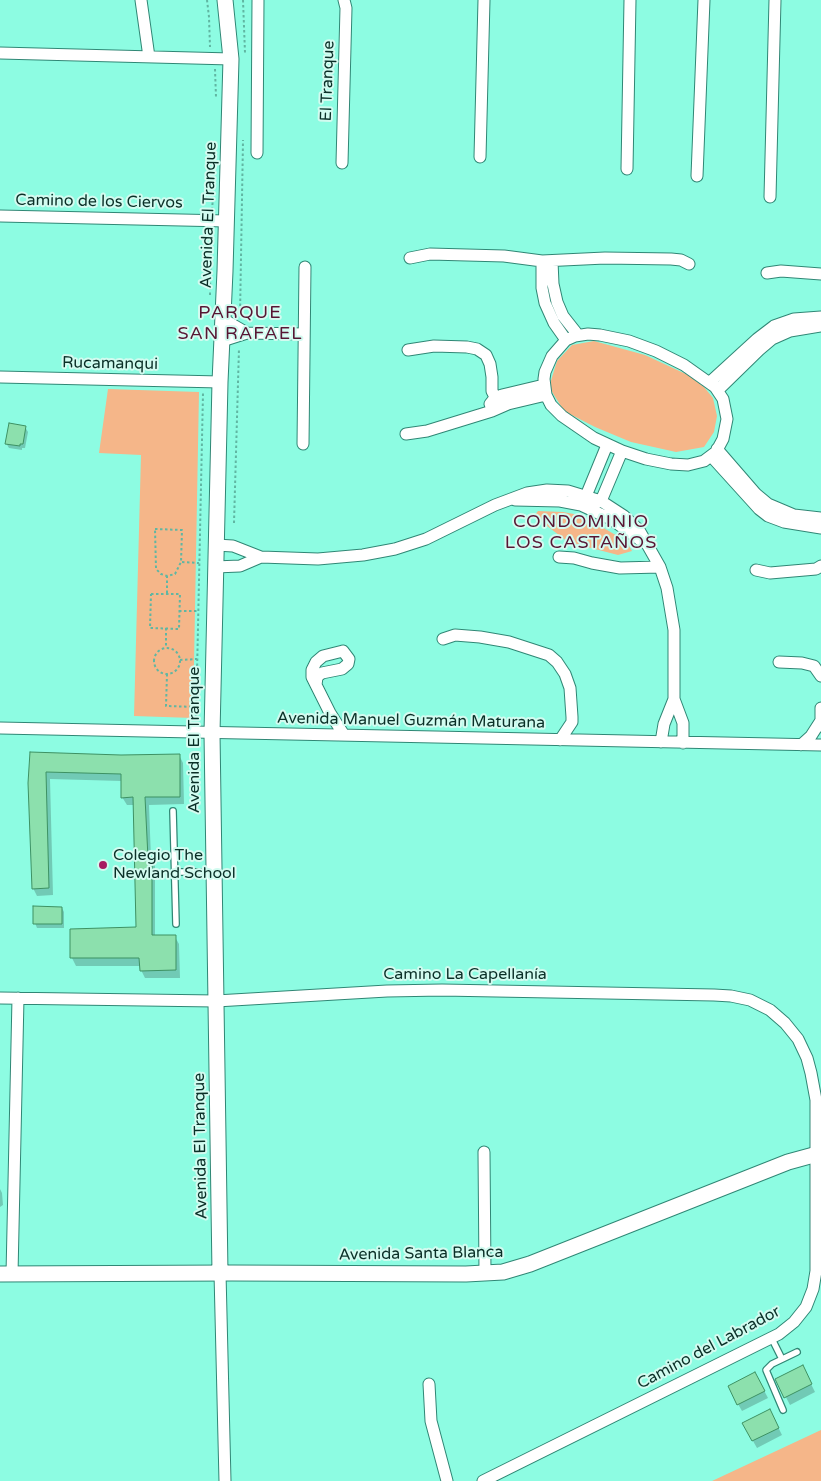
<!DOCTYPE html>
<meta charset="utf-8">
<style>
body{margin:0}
canvas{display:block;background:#8dfce2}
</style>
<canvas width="821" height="1481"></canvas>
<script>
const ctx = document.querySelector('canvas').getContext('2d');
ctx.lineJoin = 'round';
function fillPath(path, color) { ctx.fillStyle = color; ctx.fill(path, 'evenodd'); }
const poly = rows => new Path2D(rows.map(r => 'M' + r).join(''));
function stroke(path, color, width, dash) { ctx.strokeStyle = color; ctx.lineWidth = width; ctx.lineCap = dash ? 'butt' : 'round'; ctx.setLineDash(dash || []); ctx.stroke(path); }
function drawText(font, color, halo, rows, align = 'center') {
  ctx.font = font + ' "Varela Round",sans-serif'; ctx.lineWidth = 4; ctx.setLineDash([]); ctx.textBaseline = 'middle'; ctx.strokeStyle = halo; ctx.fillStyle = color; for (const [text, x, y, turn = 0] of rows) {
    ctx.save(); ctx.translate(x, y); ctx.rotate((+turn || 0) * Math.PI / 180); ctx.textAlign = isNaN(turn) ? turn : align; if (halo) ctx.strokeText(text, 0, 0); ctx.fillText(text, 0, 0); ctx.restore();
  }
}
const green = poly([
 [594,341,645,355,688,375,704,387,713,398,717,416,714,432,704,447,676,452,631,442,595,427,564,411,549,387,557,361,572,345],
 [108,389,199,392,193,718,134,716,141,455,99,453],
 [538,511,563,512,579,515,602,527,619,537,627,543,632,551,618,555,568,542,534,516],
 [821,1430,821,1481,712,1481]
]);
const shadow = poly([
 [25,427,28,432,25,448,22,448,22,450,9,448,6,443],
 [31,753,121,756,179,755,183,763,184,804,149,805,151,859,155,866,155,937,175,937,179,944,180,978,145,978,141,970,141,966,76,966,72,958,137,928,134,805,127,805,122,797,122,781,50,779,53,895,37,896,33,888],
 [62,908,64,912,64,928,37,928,35,923],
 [0,1189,2,1193,3,1205,0,1207],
 [806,1374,815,1392,790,1405,777,1380],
 [759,1381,768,1398,742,1411,738,1404],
 [773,1417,782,1435,757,1448,753,1441]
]);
const building = poly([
 [9,423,26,426,23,444,20,444,20,446,5,444,9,423],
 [30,752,121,755,180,754,180,797,145,797,148,858,152,857,152,935,176,935,176,970,140,971,139,958,70,958,70,929,136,927,133,797,121,798,121,774,46,772,49,888,32,889,28,783,30,752],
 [33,906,62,907,62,924,33,924,33,906],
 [803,1365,812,1384,784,1398,775,1379,803,1365],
 [755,1372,765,1391,737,1405,728,1386,755,1372],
 [770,1409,779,1428,752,1441,742,1423,770,1409]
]);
const path = poly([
 [207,0,209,17,210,47],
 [243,0,245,53],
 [215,69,216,97],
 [212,210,213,197],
 [210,295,211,232],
 [240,316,243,140],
 [234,523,239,348],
 [155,529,182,530,181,562,175,574,167,576,161,574,156,569,155,529],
 [182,562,199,563],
 [167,593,167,576],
 [151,594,180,594,179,629,150,628,151,594],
 [179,611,198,611],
 [166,628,166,647],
 '154 661a13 13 0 1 1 26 0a13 13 0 1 1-26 0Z',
 [180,660,197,659],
 [167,674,166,706,196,707],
 [196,721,203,393]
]);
const lane = poly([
 [173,811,176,924],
 [176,872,213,872],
 [771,1337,782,1359],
 [783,1410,766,1370,772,1364,797,1352]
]);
const street = poly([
 [141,0,149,57],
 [0,53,231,59],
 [257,153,258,0],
 [480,157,484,0],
 [342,163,346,8,344,0],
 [627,169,630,0],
 [697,176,704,0],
 [770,197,775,0],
 [0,216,227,221],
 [410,258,430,254,504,256,542,261,605,258,671,259,681,260,689,264],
 [542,261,542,288,545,303,554,323,566,340],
 [552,261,553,284,557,302,563,316,578,335],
 [767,273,781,271,821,274],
 [223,319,247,333],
 [588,334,600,335,629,341,656,351,684,365,715,387,723,399,727,419,723,439,716,452,704,461,688,465,671,464,646,459,622,451,594,438,562,416,551,405,546,395,544,379,545,372,552,356,566,340,575,336,588,334],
 [222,341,247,333,304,334],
 [408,350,434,346,467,347,477,349,486,355,490,364,492,377,492,391,497,401,508,404,546,395],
 [0,377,220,382],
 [710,382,757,339,774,326,794,319,821,317],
 [718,390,759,350,772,339,790,331,821,326],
 [490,404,494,399,502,395,544,385],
 [406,434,427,431,492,411,508,404],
 [303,444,305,267],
 [717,449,756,494,768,504,794,515,821,518],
 [711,456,759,509,768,516,784,522,821,528],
 [515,500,560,501,581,505,611,519,643,542],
 [587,501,586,496,607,445],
 [594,504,601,501,622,451],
 [216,545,233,546,261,557,318,559,363,555,395,549,426,539,495,505,527,493,547,490,568,491,601,501,624,516,639,530,660,567,667,588,674,630,674,699,664,724,661,742],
 [559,557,574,558,592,563,620,568,660,567],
 [215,567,240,566,261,557],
 [756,570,770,573,816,569,821,566],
 [443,639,455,635,480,637,509,642,549,655,557,662,565,674,570,688,572,717,572,722,560,740],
 [343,651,349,659,348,664,342,669,322,673,317,677,316,685,312,677,312,670,316,662,323,656,343,651],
 [779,662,802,663,814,666,821,676],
 [316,685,330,713,344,735],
 [674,699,683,723,683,743],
 [821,708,821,726],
 [0,728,821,745],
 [801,745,811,736,820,722],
 [0,998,216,1001,387,991,442,990,714,995,731,996,750,1000,770,1010,785,1023,798,1039,807,1058,811,1073,816,1100,816,1271,813,1289,806,1307,794,1322,779,1334,483,1481],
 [484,1152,485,1273],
 [220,1273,225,1481],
 [12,1274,18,998],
 [429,1384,431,1421,447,1481]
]);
const secondary = poly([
 [220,1273,212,733,220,382,225,271,231,59,225,0],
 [0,1274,232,1273,466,1274,503,1272,530,1264,788,1162,821,1153]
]);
const markers = [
 [103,865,5,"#a71c62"]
];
const streetNames = [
 ["El Tranque",328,81,-88],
 ["Camino de los Ciervos",99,202,1],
 ["Avenida El Tranque",209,215,-88],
 ["Rucamanqui",110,364,1],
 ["Avenida Manuel Guzmán Maturana",411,721,1],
 ["Avenida El Tranque",195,740,-90],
 ["Camino La Capellanía",465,975],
 ["Avenida El Tranque",201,1146,-91],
 ["Avenida Santa Blanca",421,1254,-1],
 ["Camino del Labrador",709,1348,-28]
];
const poiNames = [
 ["Colegio The",113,856],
 ["Newland School",113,874]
];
const neighbourhoodNames = [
 ["PARQUE",240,313],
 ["SAN RAFAEL",240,334],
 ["CONDOMINIO",581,522],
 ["LOS CASTAÑOS",581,543]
];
fillPath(green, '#f5b689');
fillPath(shadow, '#0003');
fillPath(building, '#8ce0ad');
stroke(building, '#3d9163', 1);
stroke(lane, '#308775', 8);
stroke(street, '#308775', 13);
stroke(secondary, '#308775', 17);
stroke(path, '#60b6a2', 2, [2.5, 2.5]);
stroke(lane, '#fff', 5.5);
stroke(street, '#fff', 11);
stroke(secondary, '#fff', 15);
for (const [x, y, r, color] of markers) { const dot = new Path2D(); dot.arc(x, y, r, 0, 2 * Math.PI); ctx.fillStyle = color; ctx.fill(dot); stroke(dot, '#d3fbf0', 2); }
drawText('16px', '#0a2f27', '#d3fbf0', streetNames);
drawText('16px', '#0a2f27', '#d3fbf0', poiNames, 'left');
ctx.letterSpacing = '1px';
drawText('18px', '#571533', '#d3fbf0', neighbourhoodNames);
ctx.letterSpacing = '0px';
</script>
